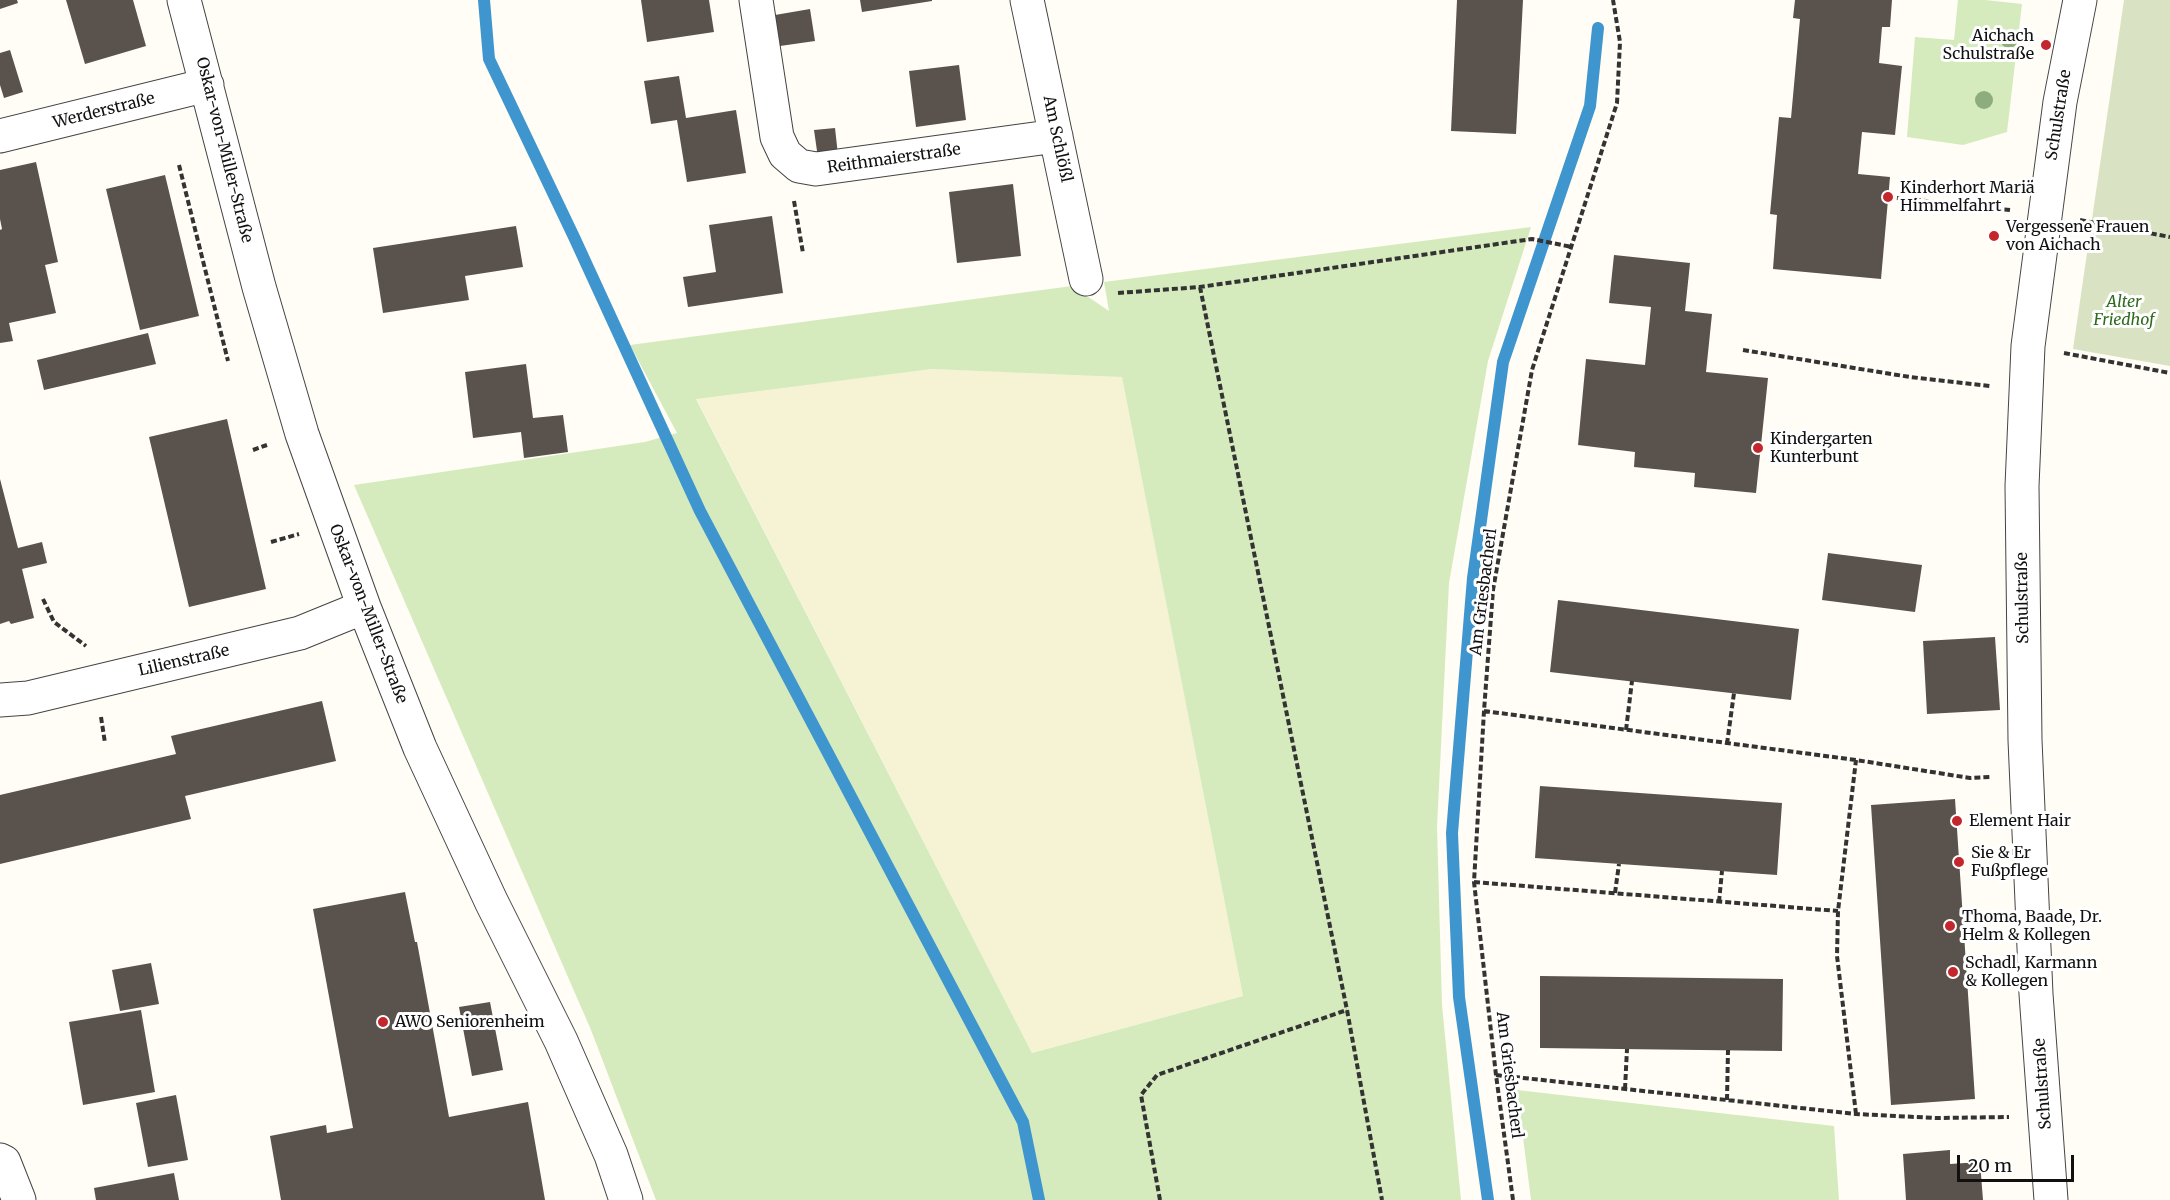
<!DOCTYPE html>
<meta charset="utf-8">
<style>
body{margin:0}
#map{position:relative;width:2170px;height:1200px;overflow:hidden;background:#fffdf5;font-family:Merriweather,serif}
canvas{display:block}
.scale{position:absolute;left:1957px;top:1155px;width:117px;height:27px;box-sizing:border-box;border:3px solid #111;border-top:0;padding-left:8px;font-size:18px;line-height:21px;white-space:nowrap;color:#111;-webkit-text-stroke:4px #fff;paint-order:stroke}
</style>
<div id="map">
<canvas width="2170" height="1200"></canvas>
<div class="scale">20 m</div>
</div>
<script>
const ctx = document.querySelector('canvas').getContext('2d');
ctx.lineJoin = 'round';
function fillPath(path, color) { ctx.fillStyle = color; ctx.fill(path, 'evenodd'); }
const poly = rows => new Path2D(rows.map(r => 'M' + r).join(''));
function stroke(path, color, width, dash) { ctx.strokeStyle = color; ctx.lineWidth = width; ctx.lineCap = dash ? 'butt' : 'round'; ctx.setLineDash(dash || []); ctx.stroke(path); }
function drawText(font, color, halo, rows, align = 'center') {
  ctx.font = font + ' Merriweather,serif'; ctx.lineWidth = 6; ctx.setLineDash([]); ctx.textBaseline = 'middle'; ctx.strokeStyle = halo; ctx.fillStyle = color; for (const [text, x, y, turn = 0] of rows) {
    ctx.save(); ctx.translate(x, y); ctx.rotate((+turn || 0) * Math.PI / 180); ctx.textAlign = isNaN(turn) ? turn : align; if (halo) ctx.strokeText(text, 0, 0); ctx.fillText(text, 0, 0); ctx.restore();
  }
}
const farmland = poly([
 [932,369,1122,376,1243,996,1032,1053,696,398]
]);
const green = poly([
 [1958,0,1985,0,2022,4,2007,132,1963,145,1907,137,1915,37,1954,40],
 [1531,227,1488,361,1449,583,1437,827,1442,1005,1461,1200,656,1200,591,1030,354,485,645,442,677,433,630,345,1072,286,1109,311,1104,282],
 [932,369,1122,377,1243,996,1032,1053,696,399],
 [1517,1090,1834,1126,1839,1200,1531,1200]
]);
const cemetery = poly([
 [2124,0,2170,0,2170,366,2073,349]
]);
const stream = poly([
 [484,0,489,59,574,237,700,511,1023,1122,1039,1200],
 [1488,1200,1459,997,1452,833,1473,578,1503,362,1590,106,1598,28]
]);
const building = poly([
 [0,0,17,0,18,3,0,9],
 [66,0,133,0,146,46,85,64],
 [641,0,709,0,714,32,647,42],
 [860,0,932,0,932,1,862,12],
 [1457,0,1523,0,1516,134,1451,131],
 [1795,0,1892,0,1890,27,1882,27,1879,63,1902,66,1895,135,1862,132,1858,174,1890,177,1881,279,1773,269,1777,215,1770,214,1779,117,1791,118,1800,19,1793,18],
 [810,9,815,41,780,46,775,15],
 [10,50,23,92,4,98,0,85,0,53],
 [959,65,966,120,916,127,909,71],
 [679,76,686,118,736,110,746,173,687,182,677,120,651,124,644,81],
 [835,128,838,155,818,158,814,130],
 [36,162,58,262,45,265,56,313,9,323,13,341,0,343,0,230,2,229,0,219,0,170],
 [165,175,199,316,140,330,106,189],
 [1013,184,1021,256,957,263,949,192],
 [772,216,783,293,688,307,683,277,716,272,709,225],
 [516,226,523,267,465,276,469,300,383,313,373,248],
 [1614,255,1690,263,1685,311,1712,314,1706,372,1768,378,1756,493,1694,487,1695,473,1634,467,1635,452,1578,445,1586,359,1645,365,1651,307,1609,303],
 [148,333,156,364,44,390,37,360],
 [526,364,533,418,563,415,568,452,524,458,521,432,473,438,465,372],
 [227,419,266,589,189,607,149,437],
 [0,479,18,548,42,542,47,563,22,569,34,618,11,624,9,621,0,624],
 [1828,553,1922,565,1915,612,1822,600],
 [1558,600,1799,629,1791,700,1550,672],
 [1995,637,2000,710,1927,714,1923,641],
 [322,701,336,761,185,796,191,819,0,864,0,795,176,754,171,736],
 [1540,786,1782,803,1777,875,1535,858],
 [1955,799,1975,1099,1891,1105,1871,805],
 [405,892,415,942,417,942,449,1117,528,1102,545,1200,281,1200,270,1136,326,1125,327,1133,353,1128,313,909],
 [151,963,159,1004,120,1011,112,970],
 [1540,976,1783,979,1782,1051,1540,1048],
 [490,1002,503,1070,472,1076,459,1007],
 [141,1010,155,1092,83,1105,69,1022],
 [176,1095,188,1160,148,1167,136,1103],
 [1950,1150,1950,1164,1980,1162,1983,1200,1906,1200,1903,1154],
 [174,1173,179,1200,96,1200,94,1188]
]);
const path = poly([
 [179,165,228,361],
 [1888,197,2010,210],
 [794,201,803,253],
 [2080,220,2170,237],
 [1200,287,1347,1010,1382,1200],
 [1118,293,1200,287,1532,239,1572,247],
 [1743,350,1910,377,1990,386],
 [2064,353,2170,373],
 [253,450,267,445],
 [271,542,299,534],
 [43,599,54,622,86,646],
 [1484,711,1856,760,1970,778,1991,777],
 [101,717,105,743],
 [1626,730,1632,681],
 [1727,744,1734,693],
 [1474,882,1838,911],
 [1615,893,1619,864],
 [1719,902,1722,871],
 [1496,1075,1856,1114,1936,1118,2009,1117],
 [1625,1089,1627,1049],
 [1727,1100,1728,1050],
 [1856,1114,1837,956,1838,911,1856,760],
 [1160,1200,1141,1095,1157,1075,1347,1010],
 [1513,1200,1496,1075,1474,882,1484,711,1493,590,1532,370,1617,103,1620,42,1613,0]
]);
const minor = poly([
 [184,0,259,287,302,434,364,607,420,748,491,901,561,1041,611,1155,626,1200],
 [756,0,777,137,785,154,799,166,816,169,1056,136],
 [1027,0,1086,279],
 [0,136,207,85],
 [0,700,28,698,300,633,364,607],
 [0,1160,4,1162,19,1200],
 [2051,1200,2036,994,2025,740,2022,486,2028,346,2060,102,2080,0]
]);
const trees = [
 [2009,39],
 [1984,100]
];
const markers = [
 [2046,45,6,"#c4262e"],
 [1888,197,6,"#c4262e"],
 [1994,236,6,"#c4262e"],
 [1758,448,6,"#c4262e"],
 [1957,821,6,"#c4262e"],
 [1959,862,6,"#c4262e"],
 [1950,926,6,"#c4262e"],
 [1953,972,6,"#c4262e"],
 [383,1022,6,"#c4262e"]
];
const poiNames = [
 ["Aichach",2034,36,"right"],
 ["Schulstraße",2034,54,"right"],
 ["Kinderhort Mariä",1900,188],
 ["Himmelfahrt",1900,206],
 ["Vergessene Frauen",2006,227],
 ["von Aichach",2006,245],
 ["Kindergarten",1770,439],
 ["Kunterbunt",1770,457],
 ["Element Hair",1969,821],
 ["Sie & Er",1971,853],
 ["Fußpflege",1971,871],
 ["Thoma, Baade, Dr.",1962,917],
 ["Helm & Kollegen",1962,935],
 ["Schadl, Karmann",1965,963],
 ["& Kollegen",1965,981],
 ["AWO Seniorenheim",395,1022]
];
const streetNames = [
 ["Werderstraße",104,111,-14],
 ["Schulstraße",2059,115,-81],
 ["Am Schlößl",1057,139,78],
 ["Oskar-von-Miller-Straße",224,150,76],
 ["Reithmaierstraße",894,159,-8],
 ["Am Griesbacherl",1484,592,-83],
 ["Schulstraße",2023,598,-91],
 ["Oskar-von-Miller-Straße",368,614,69],
 ["Lilienstraße",184,661,-13],
 ["Am Griesbacherl",1509,1075,83],
 ["Schulstraße",2043,1084,-94]
];
const parkNames = [
 ["Alter",2124,302],
 ["Friedhof",2124,320]
];
fillPath(farmland, '#f6f3d4');
fillPath(green, '#d5ebbd');
fillPath(cemetery, '#d9e3c4');
stroke(stream, '#3f96cf', 12);
fillPath(building, '#5a524d');
stroke(minor, '#444', 35);
stroke(path, '#333', 4, [6, 3]);
stroke(minor, '#fff', 33);
ctx.fillStyle = '#8dad7f';
for (const [x, y] of trees) { ctx.beginPath(); ctx.arc(x, y, 9, 0, 2 * Math.PI); ctx.fill(); }
for (const [x, y, r, color] of markers) { const dot = new Path2D(); dot.arc(x, y, r, 0, 2 * Math.PI); ctx.fillStyle = color; ctx.fill(dot); stroke(dot, '#fff', 2); }
drawText('16px', '#111', '#fff', poiNames, 'left');
drawText('16px', '#111', '#fff', streetNames);
drawText('italic 16px', '#2f6b1f', '#fff', parkNames);
</script>
